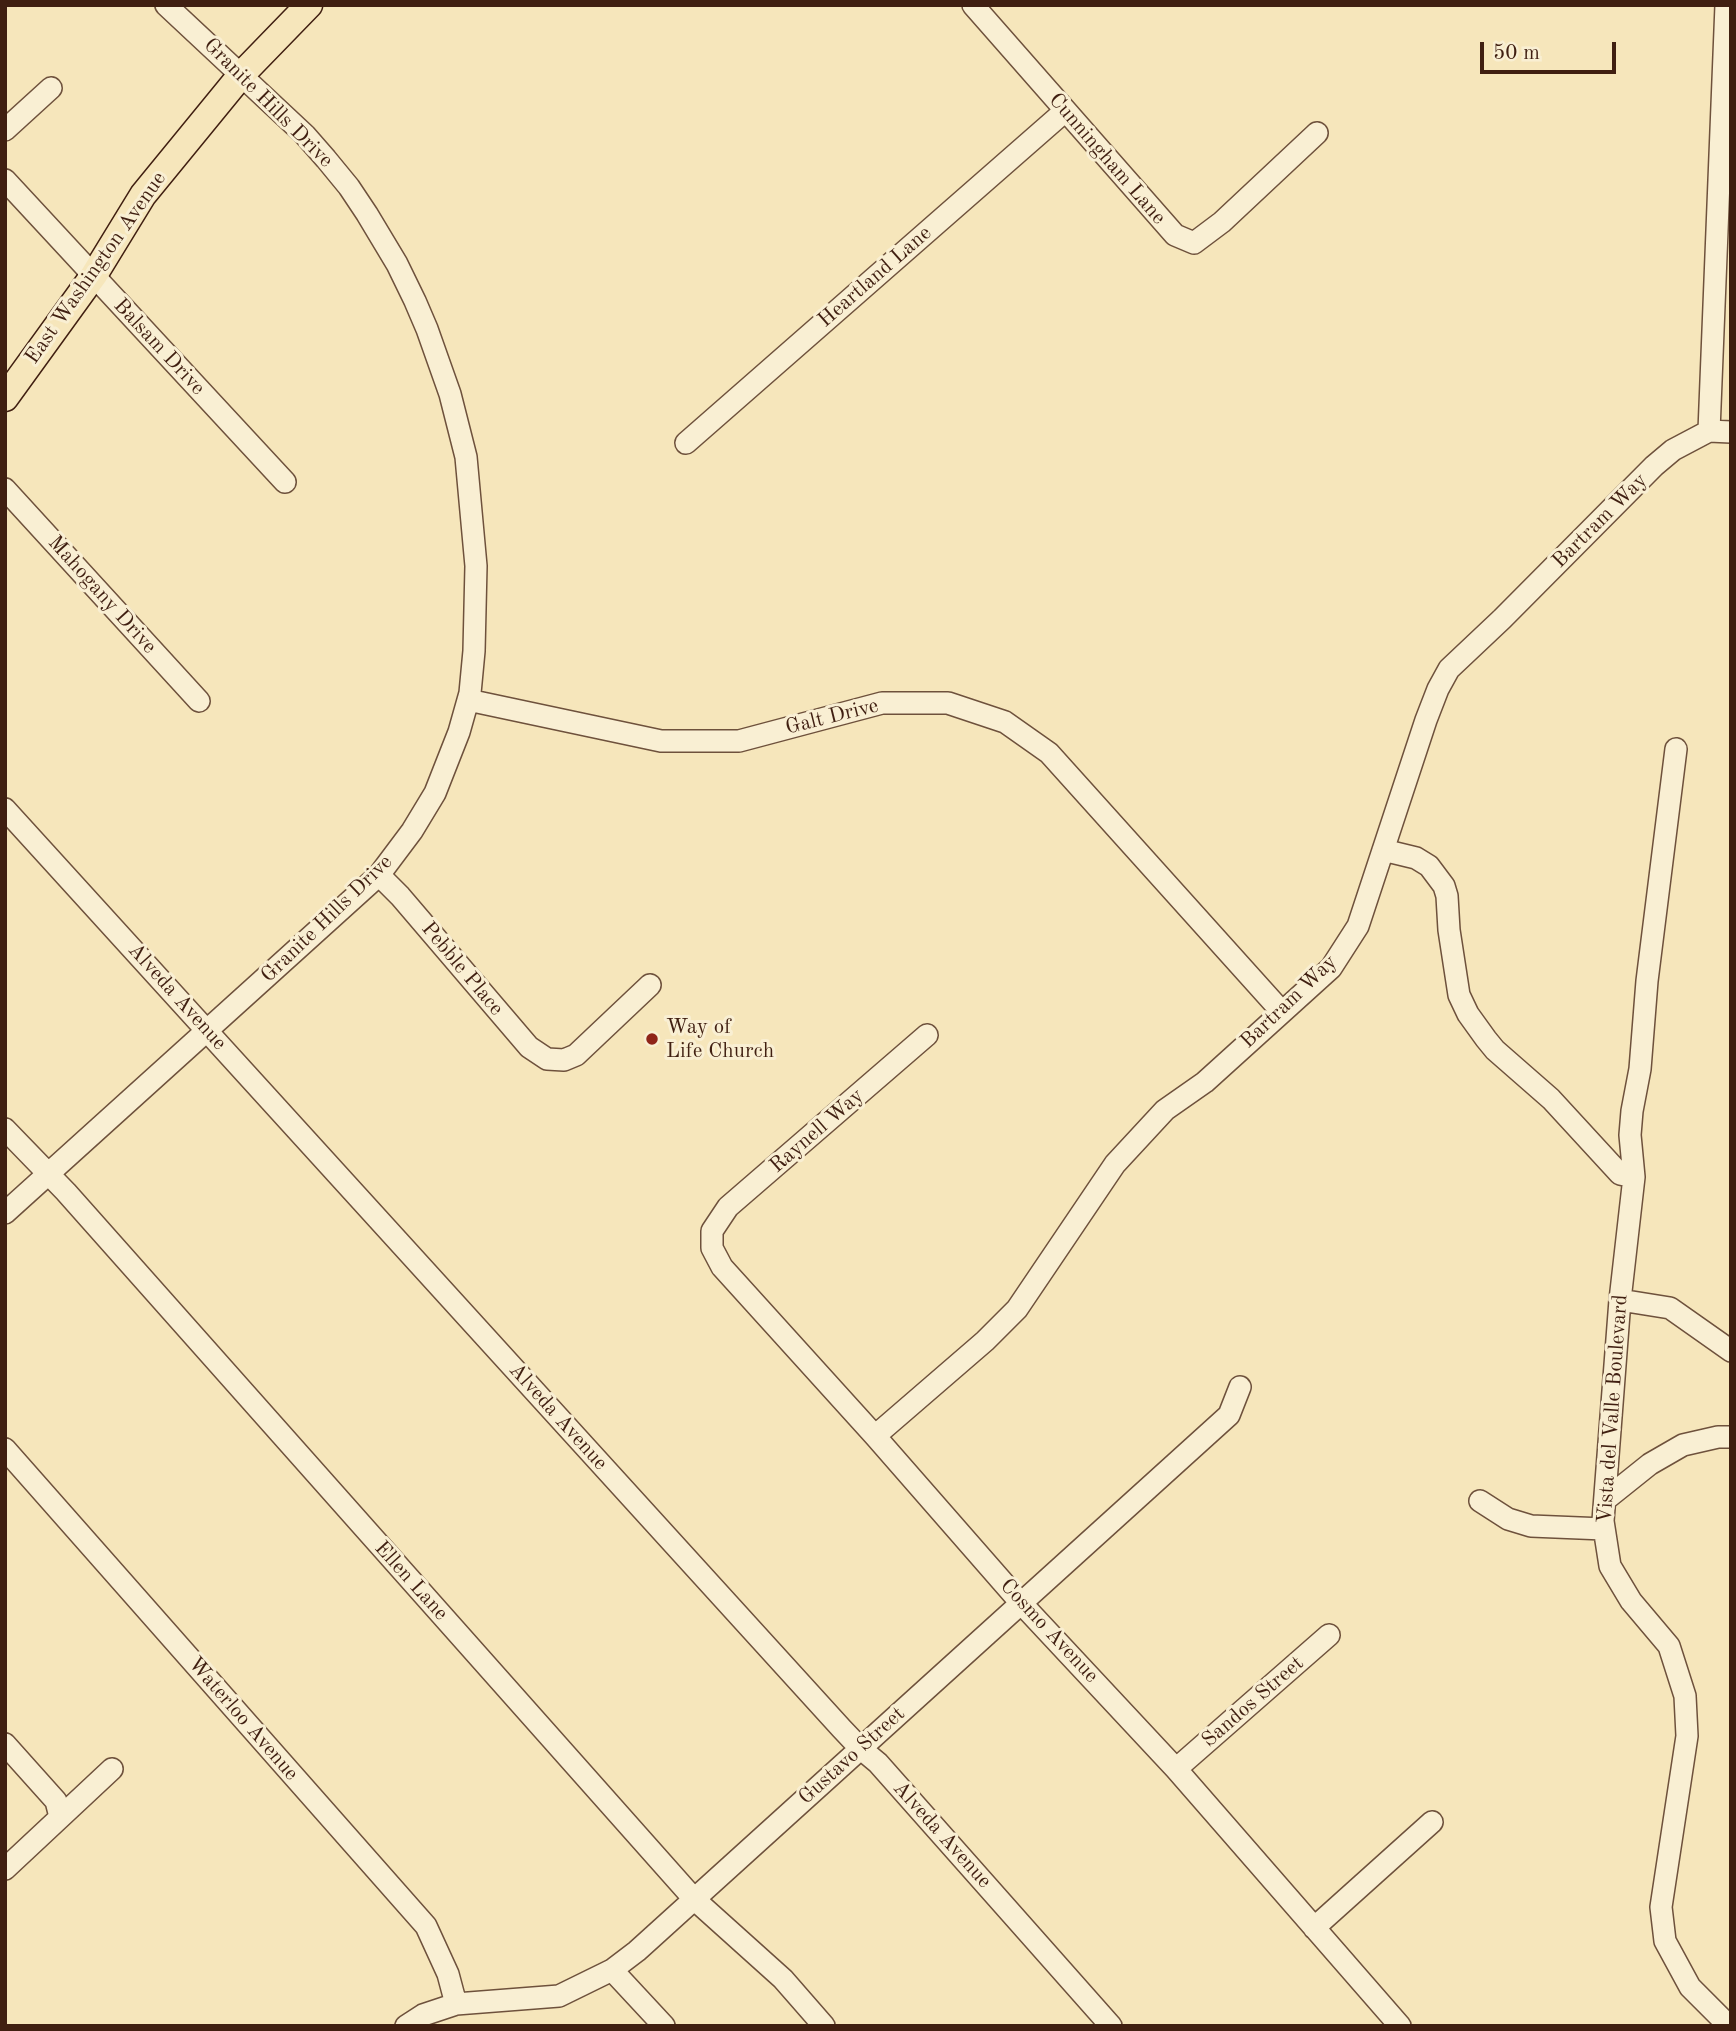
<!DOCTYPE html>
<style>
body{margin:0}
#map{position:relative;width:1736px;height:2031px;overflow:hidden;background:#f6e6bb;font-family:"Old Standard TT",serif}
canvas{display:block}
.frame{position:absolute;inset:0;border:7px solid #401f11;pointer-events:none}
.scale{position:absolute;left:1480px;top:42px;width:136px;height:32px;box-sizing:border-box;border:4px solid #401f11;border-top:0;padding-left:9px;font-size:21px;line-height:24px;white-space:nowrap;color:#401f11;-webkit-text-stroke:5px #f9efd3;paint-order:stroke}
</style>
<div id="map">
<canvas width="1736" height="2031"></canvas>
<div class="frame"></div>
<div class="scale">50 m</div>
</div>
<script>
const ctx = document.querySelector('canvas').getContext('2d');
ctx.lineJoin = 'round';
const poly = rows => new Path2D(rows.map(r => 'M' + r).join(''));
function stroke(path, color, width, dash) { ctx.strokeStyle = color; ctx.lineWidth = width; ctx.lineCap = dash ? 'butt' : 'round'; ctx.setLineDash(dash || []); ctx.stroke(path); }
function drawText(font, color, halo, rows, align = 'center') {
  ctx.font = font + ' "Old Standard TT",serif'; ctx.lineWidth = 6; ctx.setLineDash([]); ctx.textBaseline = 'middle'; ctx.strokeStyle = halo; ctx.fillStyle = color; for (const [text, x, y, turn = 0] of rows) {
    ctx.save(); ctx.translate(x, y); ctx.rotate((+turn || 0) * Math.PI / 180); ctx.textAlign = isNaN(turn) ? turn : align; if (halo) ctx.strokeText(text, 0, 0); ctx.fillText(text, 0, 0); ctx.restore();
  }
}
const minor = poly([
 [973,5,1175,235,1194,243,1222,222,1317,133],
 [5,130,51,88],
 [5,180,285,482],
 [1709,431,1726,5],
 [1709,431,1731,432],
 [686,443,1065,111],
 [5,489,199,701],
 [468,700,661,741,739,741,882,703,948,703,1005,722,1049,753,1282,1012],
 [1676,749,1647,981,1640,1069,1632,1111,1630,1135,1634,1177,1620,1300,1603,1521,1610,1566,1631,1601,1669,1646,1685,1696,1687,1736,1661,1907,1665,1941,1690,1987,1729,2026],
 [5,809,842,1729,860,1748,878,1763,1111,2026],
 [1383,850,1416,858,1429,866,1444,886,1447,896,1449,930,1459,995,1468,1014,1486,1039,1495,1050,1551,1099,1620,1174,1634,1177],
 [379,875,400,896,529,1047,547,1059,564,1060,576,1055,650,985],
 [927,1035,728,1207,712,1231,712,1248,722,1267,875,1436,1021,1603,1176,1769,1400,2026],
 [5,1129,66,1192,694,1899,783,1979,824,2026],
 [5,1213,379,875,412,831,435,793,459,732,470,693,474,651,476,566,466,457,450,394,427,329,415,301,397,264,367,214,349,187,326,159,305,135,166,5],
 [1620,1300,1670,1308,1731,1351],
 [875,1436,985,1341,1017,1309,1115,1164,1165,1110,1205,1082,1331,968,1358,926,1426,720,1438,689,1449,669,1502,619,1654,466,1673,450,1709,431],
 [5,1449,426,1926,448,1974,456,2004],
 [1605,1500,1650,1464,1683,1445,1718,1437,1731,1437],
 [1480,1501,1508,1519,1531,1526,1604,1529],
 [5,1744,56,1801,60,1817],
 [1176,1769,1329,1635],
 [5,1869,112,1769],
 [1314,1928,1432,1822],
 [612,1970,664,2026],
 [406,2026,423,2015,456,2004,559,1996,612,1970,637,1951,1229,1415,1240,1387]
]);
const major = poly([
 [5,398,94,275,143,195,242,74,309,5]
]);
const markers = [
 [652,1039,7,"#8f2418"]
];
const streetNames = [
 ["Granite Hills Drive",268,103,45],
 ["Cunningham Lane",1107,159,49],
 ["East Washington Avenue",96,268,-55],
 ["Heartland Lane",875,277,-41],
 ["Balsam Drive",159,347,47],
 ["Bartram Way",1600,521,-45],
 ["Mahogany Drive",102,595,48],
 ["Galt Drive",832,717,-14],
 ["Granite Hills Drive",327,919,-44],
 ["Pebble Place",462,969,50],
 ["Alveda Avenue",177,997,48],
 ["Bartram Way",1289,1002,-44],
 ["Raynell Way",817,1131,-41],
 ["Vista del Valle Boulevard",1613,1409,-86],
 ["Alveda Avenue",558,1417,48],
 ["Ellen Lane",411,1581,48],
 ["Cosmo Avenue",1049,1631,47],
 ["Sandos Street",1253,1702,-41],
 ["Waterloo Avenue",243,1719,49],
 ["Gustavo Street",852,1756,-42],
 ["Alveda Avenue",942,1835,48]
];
const poiNames = [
 ["Way of",666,1027],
 ["Life Church",666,1051]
];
stroke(minor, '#6e513c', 24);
stroke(major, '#401f11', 29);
stroke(minor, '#f9efd3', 21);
stroke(major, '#f6e6bb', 26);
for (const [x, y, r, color] of markers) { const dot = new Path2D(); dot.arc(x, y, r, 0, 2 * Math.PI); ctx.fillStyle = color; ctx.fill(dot); stroke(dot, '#f9efd3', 2.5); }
drawText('21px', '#401f11', '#f9efd3', streetNames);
drawText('21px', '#401f11', '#f9efd3', poiNames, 'left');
</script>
